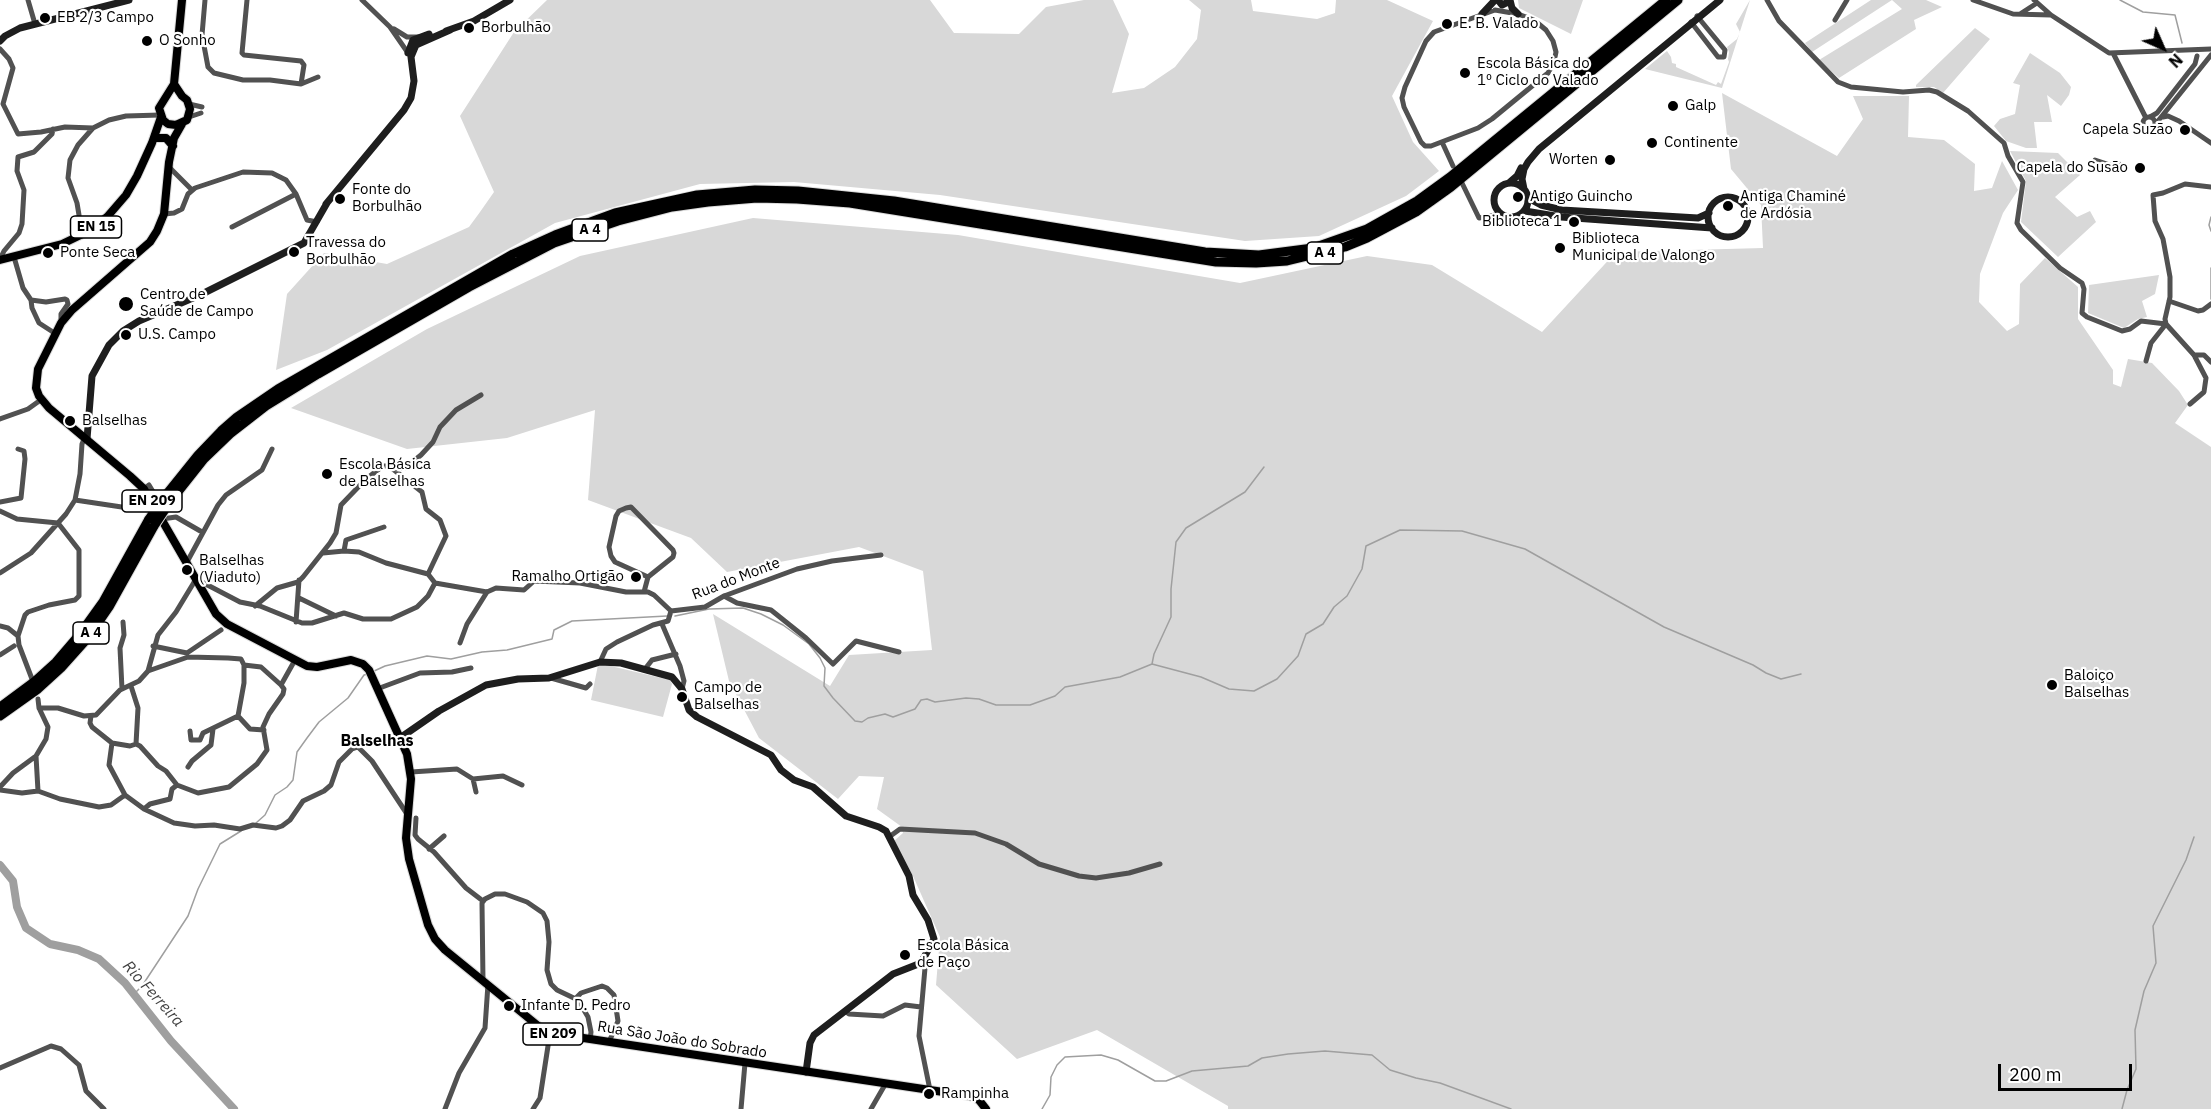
<!DOCTYPE html>
<meta charset="utf-8">
<style>
body{margin:0}
#map{position:relative;width:2211px;height:1109px;overflow:hidden;background:#fff;font-family:"IBM Plex Sans",sans-serif}
canvas{display:block}
.north{position:absolute;left:2133px;top:18px;width:60px;height:60px;-webkit-text-stroke:4px #fff;paint-order:stroke;rotate:135deg;font-size:16px;font-weight:700;line-height:24px;text-align:center;color:#000}
.north::after{content:'';display:block;margin:auto;width:21px;height:27px;background:#000;clip-path:polygon(50% 0,100% 100%,50% 72%,0 100%)}
.scale{position:absolute;left:1998px;top:1064px;width:134px;height:27px;box-sizing:border-box;border:3px solid #000;border-top:0;padding-left:8px;font-size:18px;line-height:21px;white-space:nowrap;color:#000;-webkit-text-stroke:4px #fff;paint-order:stroke}
</style>
<div id="map">
<canvas width="2211" height="1109"></canvas>
<div class="north">N</div>
<div class="scale">200 m</div>
</div>
<script>
const ctx = document.querySelector('canvas').getContext('2d');
ctx.lineJoin = 'round';
function fillPath(path, color) { ctx.fillStyle = color; ctx.fill(path, 'evenodd'); }
const poly = rows => new Path2D(rows.map(r => 'M' + r).join(''));
function stroke(path, color, width, dash) { ctx.strokeStyle = color; ctx.lineWidth = width; ctx.lineCap = dash ? 'butt' : 'round'; ctx.setLineDash(dash || []); ctx.stroke(path); }
function drawText(font, color, halo, rows, align = 'center') {
  ctx.font = font + ' "IBM Plex Sans",sans-serif'; ctx.lineWidth = 4.5; ctx.setLineDash([]); ctx.textBaseline = 'middle'; ctx.strokeStyle = halo; ctx.fillStyle = color; for (const [text, x, y, turn = 0] of rows) {
    ctx.save(); ctx.translate(x, y); ctx.rotate((+turn || 0) * Math.PI / 180); ctx.textAlign = isNaN(turn) ? turn : align; if (halo) ctx.strokeText(text, 0, 0); ctx.fillText(text, 0, 0); ctx.restore();
  }
}
const green = poly([
 [547,0,930,0,954,33,1019,34,1046,7,1084,0,1113,0,1129,34,1112,93,1144,88,1175,67,1197,39,1201,10,1189,0,1251,0,1253,11,1317,19,1335,13,1336,0,1387,0,1433,21,1392,96,1413,142,1439,171,1406,196,1319,236,1245,241,940,195,794,182,700,184,555,223,327,350,276,370,287,294,324,253,387,264,469,227,480,212,494,192,460,116,514,32],
 [1518,0,1583,0,1571,34,1519,8],
 [1750,0,1722,88,1645,69,1667,51,1671,57,1672,63,1676,64,1676,67,1716,85,1718,82,1721,84,1729,62,1728,59,1729,52,1727,47,1737,39,1740,32,1736,24],
 [1871,0,1926,0,1942,7,1914,20,1916,29,1839,78,1819,60,1902,9,1892,0,1812,52,1805,43],
 [1975,28,1990,39,1943,93,1934,87,1916,87,1916,85],
 [2030,53,2060,73,2071,87,2069,95,2061,106,2047,95,2052,122,2034,122,2037,148,2026,148,2006,141,1994,126,2000,119,2015,114,2020,85,2013,83],
 [1722,93,1837,156,1863,119,1853,96,1909,96,1908,137,1944,140,1975,164,1974,191,1992,188,2002,161,2018,190,2003,213,1980,274,1979,302,2007,331,2019,324,2020,284,2045,258,2078,287,2078,319,2113,370,2113,384,2121,387,2128,359,2152,363,2179,391,2188,405,2175,423,2211,447,2211,1109,1228,1109,1228,1106,1097,1030,1017,1059,936,985,940,937,913,876,894,841,903,833,902,827,877,809,884,777,859,776,838,799,759,738,729,681,713,614,830,686,849,655,932,650,923,571,859,547,727,572,691,538,588,500,595,410,507,438,407,449,291,408,427,329,580,256,753,218,958,235,1240,283,1367,256,1432,265,1542,332,1616,252,1763,248,1761,205,1731,169],
 [2010,151,2058,153,2080,175,2055,197,2077,217,2090,211,2096,222,2058,257,2021,222,2026,181],
 [2159,275,2155,294,2142,301,2147,317,2138,319,2124,328,2088,313,2089,285],
 [602,664,670,680,672,684,663,717,591,700,598,665]
]);
const stream = poly([
 [2120,0,2143,12,2175,15,2182,43],
 [2211,217,2209,225,2211,231],
 [2211,268,2211,299],
 [675,616,709,609,743,608,761,614,783,625,809,644,820,658,825,668,824,686,833,698,855,721,862,722,868,718,885,714,893,717,915,709,921,700,927,699,935,702,966,698,979,699,996,705,1030,705,1055,696,1065,687,1120,677,1152,664,1201,677,1229,689,1254,691,1277,679,1298,656,1306,634,1323,624,1334,607,1347,596,1362,569,1366,546,1400,530,1462,531,1525,549,1664,627,1753,665,1766,673,1781,679,1801,674],
 [1152,664,1154,654,1171,617,1171,589,1176,542,1186,528,1245,492,1264,467],
 [372,672,385,666,427,656,451,659,482,652,507,650,552,639,554,630,572,621,667,616],
 [256,823,265,815,275,795,287,787,293,780,297,752,307,738,319,722,348,698,364,675,368,674],
 [134,994,142,986,188,916,198,889,220,844,241,831],
 [1042,1109,1050,1095,1051,1077,1057,1065,1065,1057,1101,1055,1118,1060,1155,1081,1166,1081,1192,1071,1248,1066,1262,1058,1288,1054,1325,1051,1372,1055,1390,1070,1416,1078,1440,1083,1511,1109],
 [2122,1109,2127,1090,2136,1069,2135,1030,2144,991,2156,963,2153,926,2186,860,2194,837]
]);
const river = poly([
 [0,865,13,881,17,907,26,928,50,944,78,950,99,959,125,983,171,1041,234,1109]
]);
const street = poly([
 [28,0,35,24],
 [205,0,202,35,208,67,214,73,243,80,270,80,301,84,318,77],
 [247,0,242,53,244,55,301,61,304,65,301,84],
 [362,0,390,27,408,53],
 [1767,0,1779,21,1838,82,1851,87,1903,92,1929,90,1937,92,1968,111,2004,143,2008,156,2023,182,2017,223,2021,230,2060,268,2082,283,2084,289,2082,313,2087,317,2122,331,2130,329,2141,321,2166,324],
 [1973,0,2013,14,2051,15],
 [2034,0,2051,15,2109,53,2211,49],
 [1495,10,1518,14,1534,20,1546,30,1553,41,1556,52,1554,62,1548,73,1492,119,1478,128,1431,146,1425,146,1421,142,1404,107,1402,98,1405,87,1426,41,1434,32,1495,10],
 [2020,14,2037,3],
 [1835,20,1847,0],
 [1691,22,1718,57,1724,57,1725,50,1697,16],
 [394,29,407,37,419,37],
 [0,49,9,59,13,68,3,104,18,134,41,132,65,127,93,128,109,120,126,116,160,115],
 [2113,53,2146,118],
 [189,104,202,107],
 [189,117,201,113],
 [2150,117,2157,113,2195,64,2197,56],
 [2163,117,2168,116,2179,121,2211,143],
 '2143 123a6 6 0 1 1 12 0a6 6 0 1 1-12 0Z',
 [2154,126,2211,55],
 [1442,142,1453,166],
 [2095,160,2116,167,2119,164],
 [169,167,192,190],
 [1462,183,1479,218,1501,214],
 [164,214,174,213,182,209,188,194,195,188,243,172,272,173,286,180,296,194,307,220,317,222],
 [232,227,296,194],
 [78,237,79,215,77,203,68,178,70,160,78,145,93,128],
 [14,257,23,288,31,300,32,308,39,323,56,334],
 [0,259,4,251,19,233,22,224,24,190,17,171,18,157,34,152,52,134,53,129],
 [31,300,46,302,65,299,67,300,68,304,61,314,61,323],
 [2169,301,2198,311,2203,310,2211,304],
 [2194,355,2204,355,2211,362],
 [2146,361,2151,343,2166,324],
 [2190,404,2204,392,2206,378,2194,355,2166,324,2165,319,2170,297,2170,277,2163,239,2155,221,2153,195,2163,193,2185,184,2211,187],
 [0,419,28,409,42,399],
 [394,469,405,468,421,455,433,442,440,427,456,410,481,395],
 [144,489,149,485,161,505],
 [75,500,135,509,147,509,153,504],
 [0,502,21,498,25,459,24,451,18,449],
 [135,508,140,505,146,493],
 [0,511,17,519,58,523],
 [162,519,176,517,202,532],
 [344,551,346,540,384,527],
 [323,553,344,551,359,552,386,563,428,574,435,583],
 [187,562,218,505,226,495,262,470,272,449],
 [0,573,31,553,66,514,75,500,80,474,82,444,85,437],
 [435,583,487,592,496,588,524,590,534,581,580,583,626,592,648,592,654,595,671,611,668,621,653,625,617,642,606,649,600,662],
 [644,592,648,577,673,557,674,553,673,550,631,507,626,508,619,511,616,516,609,547,611,556,615,562,648,577],
 [724,596,737,603,771,610,806,638,833,664,856,641,899,652],
 [299,598,336,616],
 [255,606,277,588,298,582,303,577,330,543,336,533,341,505,366,479,383,466,389,466,422,492,426,509,440,520,446,536,428,574],
 [671,611,705,607,724,596,797,569,832,561,881,555],
 [296,622,299,580],
 [662,624,680,666,684,681,682,689],
 [0,626,8,628,18,636],
 [460,643,467,624,487,592],
 [153,646,187,653,221,630],
 [0,655,14,646],
 [645,669,652,660,676,654],
 [148,671,188,657,228,658,241,659,244,665,261,667,281,685,295,660],
 [551,678,586,688,590,684],
 [32,679,19,645,18,636,25,615,28,612,49,605,75,600,79,596,79,550,58,523],
 [131,686,138,708,136,744,140,746,158,766,166,771,177,785],
 [122,689,120,648,124,635,123,622],
 [377,689,420,673,452,672,471,668],
 [39,708,58,708,84,716,96,715,120,690,139,681,148,671,158,635,176,612,196,579,240,602,260,606,302,623,312,623,344,613,363,619,391,619,417,607,428,596,435,583],
 [91,716,90,723,92,727,112,743,109,765,125,795,144,809,174,823,195,826,214,825,240,829,253,825,276,828,282,826,290,820,303,801,324,791,331,785,339,762,352,749,358,747,372,761,407,814],
 [238,716,250,729,264,730],
 [190,731,191,740,200,740,203,733,238,716,244,683,244,665],
 [112,743,130,746,136,744],
 [36,756,38,791],
 [188,767,192,761,211,745,213,729],
 [411,772,457,769,473,779,476,792],
 [473,779,503,776,522,785],
 [177,785,198,793,229,787,257,764,267,750,263,727,269,714,283,694,284,689,281,685],
 [0,787,13,773,36,756,46,739,48,727,39,708,38,699],
 [0,790,22,793,38,791,60,799,99,807,111,805,125,795],
 [144,809,150,804,170,799,172,789,177,785],
 [416,818,415,835,418,839,434,852,466,888,483,901],
 [889,837,900,829,975,833,1006,844,1039,864,1079,876,1096,878,1129,873,1160,864],
 [429,849,444,836],
 [921,963,925,968,919,1036,930,1090],
 [483,981,482,903,485,899,495,894,505,894,527,902,543,913,547,921,549,942,547,970,551,984,557,990,578,1000,588,1017,591,1032,590,1040],
 [576,998,581,993,602,986,607,988,614,995,618,1021,609,1042],
 [845,1011,849,1014,883,1016,905,1005,921,1007],
 [0,1068,51,1046,61,1049,79,1065,86,1091,104,1109],
 [445,1109,459,1073,485,1028,488,984],
 [533,1109,540,1098,550,1033],
 [741,1109,745,1063],
 [871,1109,886,1083]
]);
const secondary = poly([
 [1498,0,1502,5,1510,1],
 [1510,0,1512,8,1518,14],
 [1482,14,1495,0],
 [446,31,474,21,510,0],
 [0,41,5,36,20,28,129,0],
 [408,53,413,40,429,34],
 '1494 200a17 17 0 1 1 34 0a17 17 0 1 1-34 0Z',
 [1509,183,1517,176,1521,168],
 [1524,189,1522,179,1524,169,1528,162,1539,149,1720,0],
 '1708 217a20 20 0 1 1 40 0a20 20 0 1 1-40 0Z',
 [1528,198,1541,205,1562,210,1698,218,1709,213],
 [326,204,404,110,411,98,414,81,411,57,416,45,450,30],
 [1525,211,1561,217,1712,228],
 [87,439,92,376,109,345,123,331,139,321,200,295,304,243,327,203],
 [400,738,439,711,486,685,518,679,549,678,600,662,621,663,672,677,682,689,689,710,697,717,771,755,781,770,794,780,813,787,846,816,879,827,886,831,909,876,913,895,928,920,934,939,921,963,893,974,814,1035,810,1043,806,1072]
]);
const primary = poly([
 [174,84,182,96,187,100,190,109,187,120,176,125,168,124,163,120,159,108,174,84,182,0],
 [182,124,174,138,169,162,164,214,157,231,150,242,72,310,61,323,38,369,36,388,39,396,49,408,130,476,144,489,216,614,227,624,307,666,317,667,351,660,363,664,369,670,407,754,411,779,406,838,409,859,428,925,435,939,445,950,542,1029,550,1033,970,1096,979,1100,986,1109],
 [156,138,166,138,173,146],
 [0,260,62,244,89,231,107,217,126,195,137,176,152,143,161,117]
]);
const highway = poly([
 [165,496,198,455,221,431,237,417,278,389,513,254,555,235,615,213,697,195,755,190,798,191,894,201,1205,252,1259,255,1313,248,1367,229,1417,201,1450,177,1666,0],
 [170,502,204,459,230,434,266,406,318,374,469,287,554,243,618,221,672,207,708,202,757,198,797,199,850,203,1216,262,1256,263,1287,261,1345,247,1367,238,1416,212,1451,187,1678,0],
 [0,707,35,681,56,662,80,634,103,602,149,519],
 [0,716,38,689,61,668,87,639,109,607,154,526]
]);
const highwayBridge = poly([
 [149,519,165,496],
 [154,526,170,502]
]);
const markers = [
 [45,18,6,"#000"],
 [1447,24,6,"#000"],
 [469,28,6,"#000"],
 [147,41,6,"#000"],
 [1465,73,6,"#000"],
 [1673,106,6,"#000"],
 [2185,130,6,"#000"],
 [1652,143,6,"#000"],
 [1610,160,6,"#000"],
 [2140,168,6,"#000"],
 [1518,197,6,"#000"],
 [340,199,6,"#000"],
 [1728,206,6,"#000"],
 [1574,222,6,"#000"],
 [1560,248,6,"#000"],
 [294,252,6,"#000"],
 [48,253,6,"#000"],
 [126,304,8,"#000"],
 [126,335,6,"#000"],
 [70,421,6,"#000"],
 [327,474,6,"#000"],
 [187,570,6,"#000"],
 [636,577,6,"#000"],
 [2052,685,6,"#000"],
 [682,697,6,"#000"],
 [905,955,6,"#000"],
 [509,1006,6,"#000"],
 [929,1094,6,"#000"]
];
const shields = [
 [96,227,51],
 [590,230,36],
 [1325,253,36],
 [152,501,60],
 [91,633,36],
 [553,1034,60]
];
const shieldNames = [
 ["EN 15",96,227],
 ["A 4",590,230],
 ["A 4",1325,253],
 ["EN 209",152,501],
 ["A 4",91,633],
 ["EN 209",553,1034]
];
const poiNames = [
 ["EB 2/3 Campo",57,18],
 ["E. B. Valado",1459,24],
 ["Borbulhão",481,28],
 ["O Sonho",159,41],
 ["Escola Básica do",1477,64],
 ["1º Ciclo do Valado",1477,81],
 ["Galp",1685,106],
 ["Capela Suzão",2173,130,"right"],
 ["Continente",1664,143],
 ["Worten",1598,160,"right"],
 ["Capela do Susão",2128,168,"right"],
 ["Fonte do",352,190],
 ["Borbulhão",352,207],
 ["Antigo Guincho",1530,197],
 ["Antiga Chaminé",1740,197],
 ["de Ardósia",1740,214],
 ["Biblioteca 1",1562,222,"right"],
 ["Biblioteca",1572,239],
 ["Municipal de Valongo",1572,256],
 ["Travessa do",306,243],
 ["Borbulhão",306,260],
 ["Ponte Seca",60,253],
 ["Centro de",140,295],
 ["Saúde de Campo",140,312],
 ["U.S. Campo",138,335],
 ["Balselhas",82,421],
 ["Escola Básica",339,465],
 ["de Balselhas",339,482],
 ["Balselhas",199,561],
 ["(Viaduto)",199,578],
 ["Ramalho Ortigão",624,577,"right"],
 ["Baloiço",2064,676],
 ["Balselhas",2064,693],
 ["Campo de",694,688],
 ["Balselhas",694,705],
 ["Escola Básica",917,946],
 ["de Paço",917,963],
 ["Infante D. Pedro",521,1006],
 ["Rampinha",941,1094]
];
const streetNames = [
 ["Rua do Monte",736,579,-21],
 ["Rua São João do Sobrado",682,1040,9]
];
const neighbourhoodNames = [
 ["Balselhas",377,741]
];
const waterNames = [
 ["Rio Ferreira",153,994,48]
];
fillPath(green, '#d8d8d8');
stroke(stream, '#9f9f9f', 1.5);
stroke(river, '#9f9f9f', 8);
stroke(primary, '#dbdbdb', 10);
stroke(highway, '#dbdbdb', 11);
stroke(street, '#515151', 5);
stroke(secondary, '#1e1e1e', 7);
stroke(primary, '#000', 8);
stroke(highway, '#000', 9);
stroke(highwayBridge, '#dbdbdb', 11, []);
stroke(highwayBridge, '#000', 9);
for (const [x, y, r, color] of markers) { const dot = new Path2D(); dot.arc(x, y, r, 0, 2 * Math.PI); ctx.fillStyle = color; ctx.fill(dot); stroke(dot, '#fff', 2); }
for (const [x, y, w] of shields) { const box = new Path2D(); box.roundRect(x - w / 2, y - 11, w, 22, 4.5); ctx.fillStyle = '#fff'; ctx.fill(box); stroke(box, '#000', 1.5); }
drawText('bold 14px', '#000', null, shieldNames);
drawText('15px', '#000', '#fff', poiNames, 'left');
drawText('15px', '#000', '#fff', streetNames);
drawText('bold 16px', '#000', '#fff', neighbourhoodNames);
drawText('italic 16px', '#404040', '#fff', waterNames);
</script>
